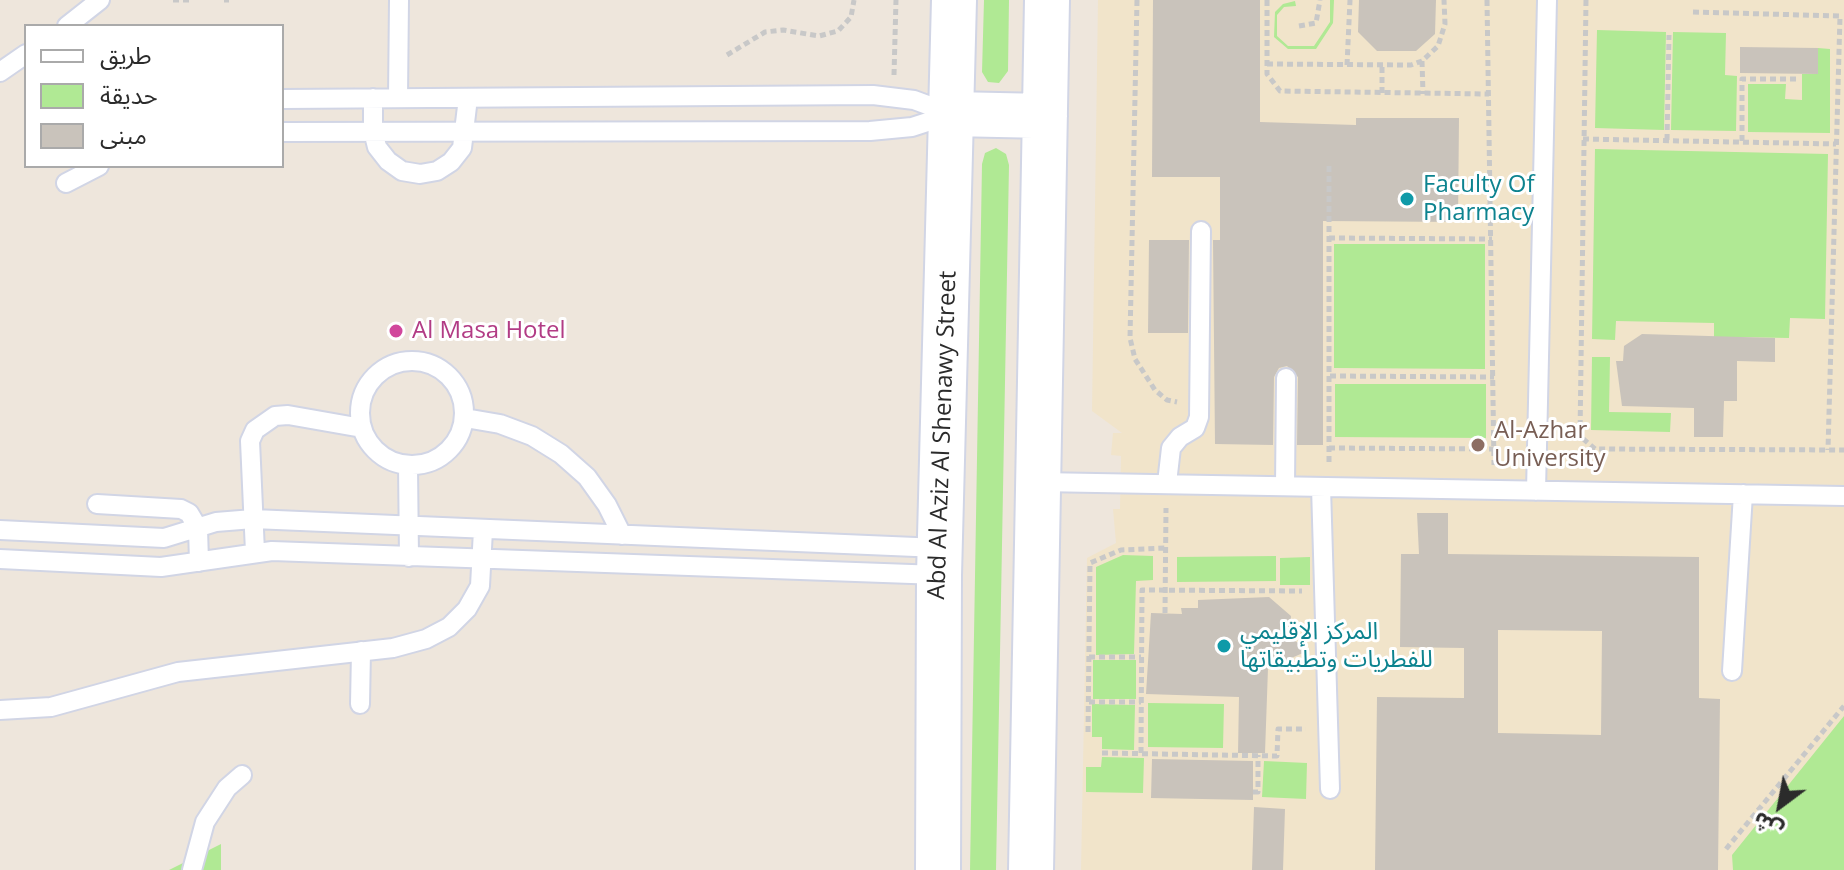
<!DOCTYPE html>
<meta charset="utf-8">
<style>
body{margin:0}
#map{position:relative;width:1844px;height:870px;overflow:hidden;background:#eee6dc;font-family:"Open Sans","Noto Sans Arabic",sans-serif}
canvas{display:block}
.legend{position:absolute;left:24px;top:24px;width:260px;height:144px;box-sizing:border-box;background:#fff;border:2px solid #aaa;margin:0;padding:10px 14px;list-style:none;font-size:24px;color:#2b2b2b}
.legend li{display:flex;align-items:center;gap:16px;height:40px}
.legend b{width:40px;border:2px solid #aaa}
.north{position:absolute;left:1740px;top:766px;width:80px;height:80px;-webkit-text-stroke:6px #fff;paint-order:stroke;rotate:212deg;font-size:22px;font-weight:700;line-height:32px;text-align:center;color:#2b2b2b}
.north::after{content:'';display:block;margin:auto;width:28px;height:36px;background:#2b2b2b;clip-path:polygon(50% 0,100% 100%,50% 72%,0 100%)}
</style>
<div id="map">
<canvas width="1844" height="870"></canvas>
<ul class="legend">
<li><b style="height:10px;background:#fff"></b>طريق</li>
<li><b style="height:22px;background:#b0e994"></b>حديقة</li>
<li><b style="height:22px;background:#c9c3bb"></b>مبنى</li>
</ul>
<div class="north">ش</div>
</div>
<script>
const ctx = document.querySelector('canvas').getContext('2d');
ctx.lineJoin = 'round';
function fillPath(path, color) { ctx.fillStyle = color; ctx.fill(path, 'evenodd'); }
const poly = rows => new Path2D(rows.map(r => 'M' + r).join(''));
function stroke(path, color, width, dash) { ctx.strokeStyle = color; ctx.lineWidth = width; ctx.lineCap = dash ? 'butt' : 'round'; ctx.setLineDash(dash || []); ctx.stroke(path); }
function drawText(font, color, halo, rows, align = 'center') {
  ctx.font = font + ' "Open Sans","Noto Sans Arabic",sans-serif'; ctx.lineWidth = 6; ctx.setLineDash([]); ctx.textBaseline = 'middle'; ctx.strokeStyle = halo; ctx.fillStyle = color; for (const [text, x, y, turn = 0] of rows) {
    ctx.save(); ctx.translate(x, y); ctx.rotate((+turn || 0) * Math.PI / 180); ctx.textAlign = isNaN(turn) ? turn : align; if (halo) ctx.strokeText(text, 0, 0); ctx.fillText(text, 0, 0); ctx.restore();
  }
}
const education = poly([
 [1098,0,1844,0,1844,870,1081,870,1087,558,1116,543,1113,509,1120,509,1121,456,1111,455,1113,433,1122,433,1092,411]
]);
const green = poly([
 [984,0,1009,0,1008,71,999,83,988,82,982,72],
 [1330,0,1334,0,1333,23,1316,49,1288,49,1274,37,1275,12,1283,4,1295,1,1296,6,1284,7,1277,15,1277,36,1288,46,1314,46,1330,22],
 [1597,30,1666,32,1664,130,1595,128],
 [1673,32,1726,33,1725,75,1737,76,1736,131,1671,130],
 [1818,48,1830,49,1830,133,1748,132,1748,84,1786,84,1785,99,1802,100,1802,74,1818,74],
 [996,148,1006,154,1009,165,996,870,970,870,982,164,985,153],
 [1595,149,1828,154,1825,319,1790,318,1789,338,1738,337,1714,362,1714,323,1616,321,1615,340,1592,339],
 [1334,244,1485,244,1485,369,1334,368],
 [1592,357,1610,357,1609,412,1671,413,1670,432,1591,430],
 [1335,384,1486,384,1486,438,1335,437],
 [1123,555,1153,556,1153,580,1136,581,1134,654,1096,655,1096,567],
 [1276,556,1276,581,1177,582,1177,557],
 [1310,557,1310,585,1280,585,1280,558],
 [1093,660,1136,660,1136,699,1093,699],
 [1148,703,1224,704,1223,748,1148,747],
 [1092,704,1135,705,1134,750,1102,749,1102,737,1092,737],
 [1844,716,1844,870,1733,870,1732,855],
 [1102,757,1144,758,1143,793,1086,792,1086,767,1101,767],
 [1264,761,1307,763,1306,799,1262,797],
 [221,844,221,870,169,870]
]);
const building = poly([
 [1153,0,1260,0,1260,122,1356,125,1356,118,1459,118,1458,222,1323,221,1323,445,1297,445,1298,377,1287,366,1279,368,1274,377,1273,445,1215,444,1213,240,1220,240,1220,177,1152,177],
 [1359,0,1436,0,1435,34,1416,51,1377,51,1358,32],
 [1740,47,1818,48,1818,74,1740,73],
 [1149,240,1189,240,1188,333,1148,333],
 [1642,334,1775,338,1775,362,1737,361,1737,401,1724,401,1723,437,1694,437,1694,408,1622,406,1616,361,1623,361,1624,346],
 [1417,513,1448,513,1448,554,1699,557,1699,698,1720,699,1718,870,1375,870,1377,697,1464,698,1464,648,1400,647,1401,554,1419,554],
 [1498,630,1602,631,1601,735,1498,733],
 [1269,597,1291,616,1290,638,1310,650,1268,668,1265,753,1238,753,1239,697,1146,694,1151,613,1182,614,1181,608,1198,608,1198,600],
 [1152,759,1253,761,1253,800,1151,798],
 [1254,807,1285,809,1283,870,1252,870]
]);
const path = poly([
 [173,0,191,0],
 [224,0,229,0],
 [1137,0,1130,338,1135,359,1155,390,1167,400,1177,402],
 [1267,0,1267,74,1280,91,1489,94],
 [1487,0,1494,465],
 [1586,0,1580,436,1595,449,1844,450],
 [1693,12,1840,16,1828,450],
 [1299,26,1316,23,1320,0],
 [727,55,765,32,783,30,819,36,838,31,851,17,854,0],
 [1422,61,1423,94],
 [1267,64,1411,65,1422,61,1438,46,1445,24,1444,0],
 [1347,65,1350,0],
 [894,75,896,0],
 [1382,93,1382,66],
 [1583,139,1836,144],
 [1667,140,1669,35],
 [1742,141,1742,79,1798,79],
 [1329,238,1492,239],
 [1330,376,1494,377],
 [1329,448,1494,449],
 [1329,462,1329,165],
 [1165,613,1166,508],
 [1089,657,1141,657],
 [1089,702,1141,702],
 [1088,732,1090,563,1121,550,1166,548],
 [1102,753,1277,756,1278,729,1306,729],
 [1141,753,1142,590,1302,591],
 [1253,792,1258,792,1258,755],
 [1726,849,1844,706]
]);
const service = poly([
 [67,26,100,0],
 [0,72,26,54],
 [373,98,373,131,377,147,388,161,402,171,420,174,437,171,451,162,462,148,468,98],
 [398,98,399,0],
 [282,99,873,95,914,100,952,114],
 [282,132,870,131,912,127,949,115],
 [66,183,99,166],
 '360 413a52 52 0 1 1 104 0a52 52 0 1 1-104 0Z',
 [465,418,500,424,532,436,561,454,587,477,607,505,622,535],
 [408,465,409,557],
 [1039,482,1844,496],
 [1167,483,1171,448,1180,437,1195,428,1199,417,1201,231],
 [1285,486,1286,378],
 [1321,487,1330,789],
 [1536,491,1547,0],
 [97,504,181,509,189,513,198,528,199,562],
 [0,530,164,538,216,522,253,519,939,548],
 [255,552,250,441,255,430,275,416,288,415,362,428],
 [0,559,161,567,272,551,939,575],
 [1732,671,1743,494],
 [360,704,361,651],
 [0,710,51,707,178,672,393,648,426,639,449,627,467,609,480,586,483,530],
 [192,870,205,822,227,788,242,775]
]);
const tertiary = poly([
 [952,114,1045,116],
 [938,870,939,575,954,0],
 [1031,870,1047,0]
]);
const markers = [
 [1407,199,8,"#0f9aa8"],
 [396,331,8,"#d1479c"],
 [1478,445,8,"#8d6e63"],
 [1224,646,8,"#0f9aa8"]
];
const cultureNames = [
 ["Faculty Of",1423,185],
 ["Pharmacy",1423,213],
 ["المركز الإقليمي",1240,632],
 ["للفطريات وتطبيقاتها",1240,660]
];
const hotelNames = [
 ["Al Masa Hotel",412,331]
];
const educationNames = [
 ["Al-Azhar",1494,431],
 ["University",1494,459]
];
const streetNames = [
 ["Abd Al Aziz Al Shenawy Street",943,435,-88]
];
fillPath(education, '#f1e4ca');
fillPath(green, '#b0e994');
fillPath(building, '#c9c3bb');
stroke(service, '#d1d5e5', 22);
stroke(tertiary, '#d1d5e5', 48);
stroke(path, '#c8c8c8', 5, [6, 4]);
stroke(service, '#fff', 18);
stroke(tertiary, '#fff', 44);
for (const [x, y, r, color] of markers) { const dot = new Path2D(); dot.arc(x, y, r, 0, 2 * Math.PI); ctx.fillStyle = color; ctx.fill(dot); stroke(dot, '#fff', 3); }
drawText('24px', '#0d838f', '#fff', cultureNames, 'left');
drawText('24px', '#b23c85', '#fff', hotelNames, 'left');
drawText('24px', '#785e54', '#fff', educationNames, 'left');
drawText('24px', '#2b2b2b', '#fff', streetNames);
</script>
